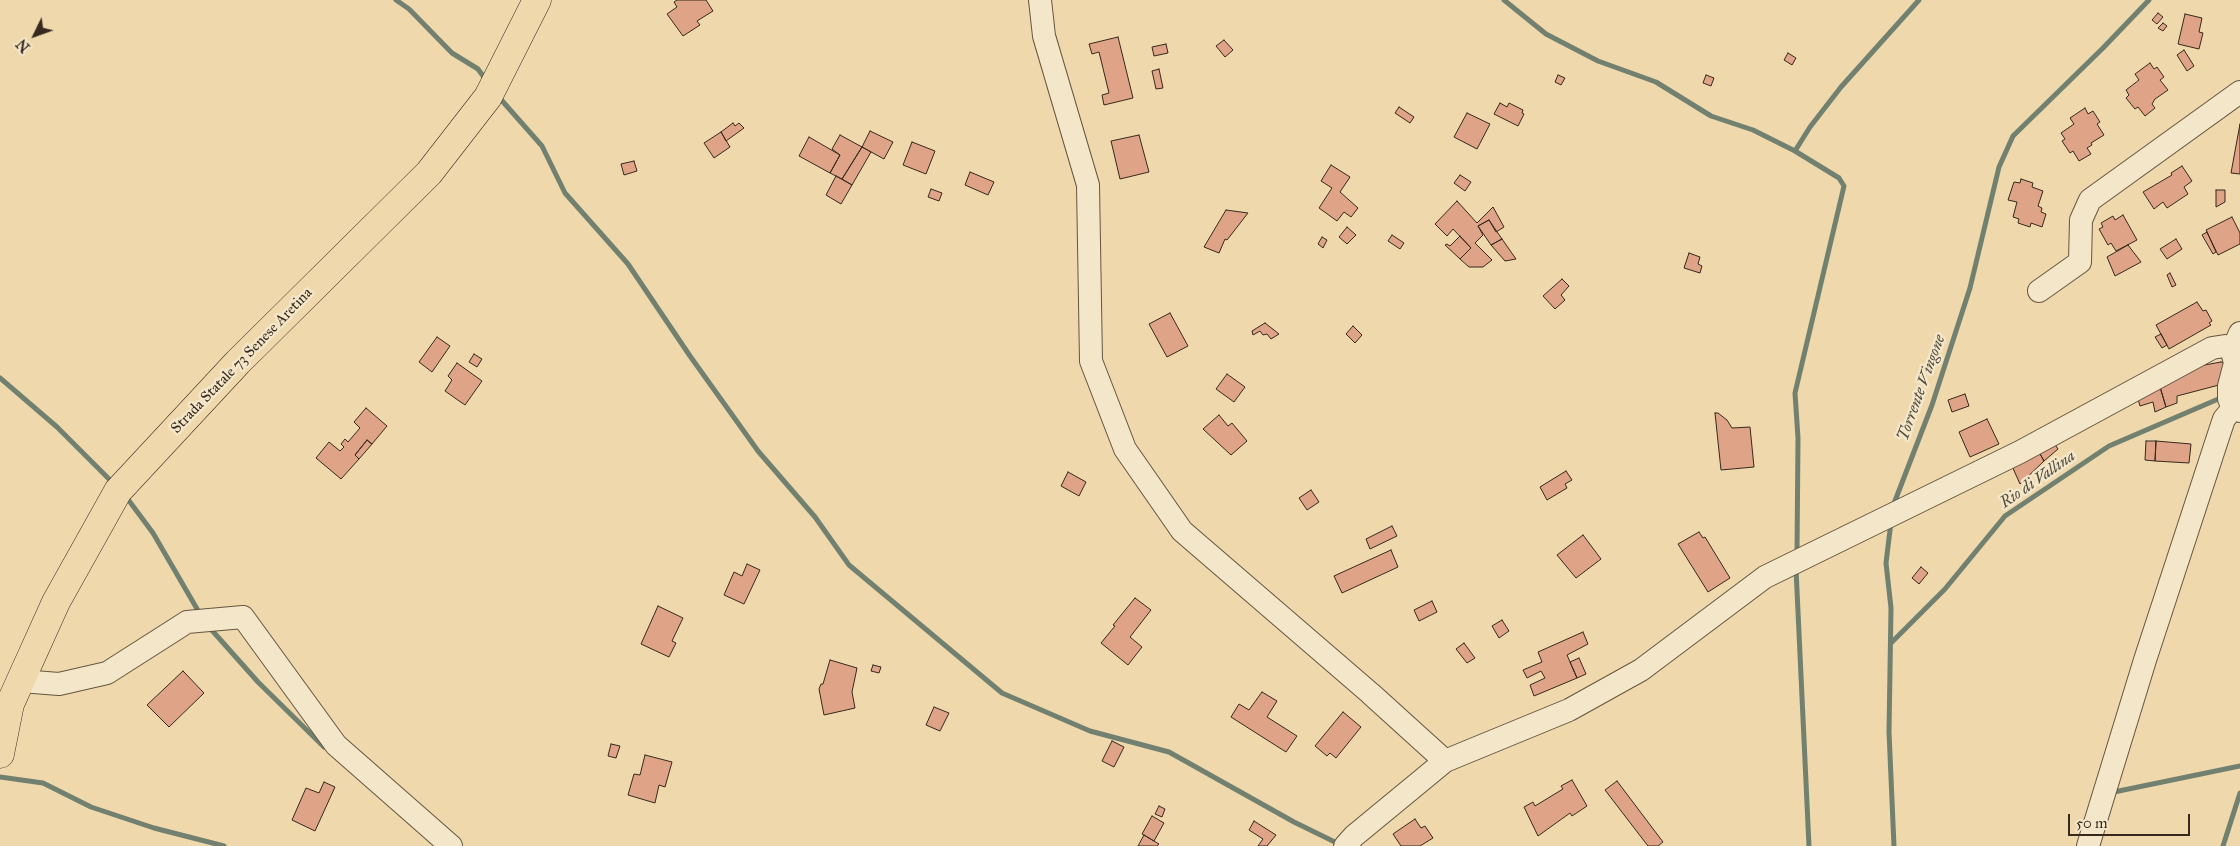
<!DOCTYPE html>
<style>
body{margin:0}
#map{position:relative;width:2240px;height:846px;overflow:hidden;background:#eed8ac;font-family:"IM FELL Great Primer",serif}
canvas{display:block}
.north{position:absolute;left:10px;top:10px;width:50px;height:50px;-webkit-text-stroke:4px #f4e6c9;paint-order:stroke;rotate:228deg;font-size:14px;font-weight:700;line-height:20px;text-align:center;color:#37291d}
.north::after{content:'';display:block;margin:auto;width:18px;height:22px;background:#37291d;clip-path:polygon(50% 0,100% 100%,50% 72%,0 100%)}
.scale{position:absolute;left:2068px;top:814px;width:122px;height:22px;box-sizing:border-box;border:2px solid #37291d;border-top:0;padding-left:6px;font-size:15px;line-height:18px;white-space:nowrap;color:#37291d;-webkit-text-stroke:4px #f4e6c9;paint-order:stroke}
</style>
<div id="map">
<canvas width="2240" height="846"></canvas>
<div class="north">N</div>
<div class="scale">50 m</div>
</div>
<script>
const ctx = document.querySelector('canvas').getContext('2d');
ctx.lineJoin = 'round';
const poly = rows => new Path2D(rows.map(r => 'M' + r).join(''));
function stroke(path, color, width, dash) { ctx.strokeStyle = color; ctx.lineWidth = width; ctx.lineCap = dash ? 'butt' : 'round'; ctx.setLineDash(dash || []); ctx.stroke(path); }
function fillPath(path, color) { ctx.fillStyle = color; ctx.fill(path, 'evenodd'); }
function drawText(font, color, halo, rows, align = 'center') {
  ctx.font = font + ' "IM FELL Great Primer",serif'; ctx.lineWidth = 5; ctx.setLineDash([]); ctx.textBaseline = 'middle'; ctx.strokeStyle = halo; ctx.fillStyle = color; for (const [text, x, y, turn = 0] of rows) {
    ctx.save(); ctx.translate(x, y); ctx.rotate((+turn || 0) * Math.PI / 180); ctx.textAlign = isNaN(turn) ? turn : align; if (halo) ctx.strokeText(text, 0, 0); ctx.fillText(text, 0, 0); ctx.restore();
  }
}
const stream = poly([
 [396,0,409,9,452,53,478,69,486,80],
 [1504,0,1546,34,1598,61,1656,82,1711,116,1753,130,1795,151,1839,178,1844,186,1795,393,1798,438,1797,553],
 [497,95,542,146,565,193,628,264,690,356,758,451,815,517,849,565,1002,693,1090,731,1169,752,1294,822,1341,845],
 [1795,151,1810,127,1841,87,1919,0],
 [0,378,57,427,113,483],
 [124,494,153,533,200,614],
 [1893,506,1932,405,1970,288,1999,167,2013,136,2103,48,2149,0],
 [1891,522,1886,563,1891,608,1889,732,1894,846],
 [1796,569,1809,846],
 [209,627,258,682,324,747],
 [1891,643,1945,589,2005,516,2109,446,2223,397],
 [0,777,43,783,91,807,154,828,224,846],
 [2114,792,2240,766],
 [2223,846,2240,793]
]);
const building = poly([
 [677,0,706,0,713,11,697,21,700,25,683,36,667,14,677,7,674,2,677,0],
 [2158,13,2163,17,2157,24,2152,20,2158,13],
 [2185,14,2202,18,2199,32,2203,33,2199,49,2178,44,2185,14],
 [2163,23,2167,26,2163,31,2158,28,2163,23],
 [1118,37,1133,98,1104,105,1102,95,1109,93,1099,52,1092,54,1089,44,1118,37],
 [1224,40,1233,50,1225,57,1216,46,1224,40],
 [1166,44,1168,53,1154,56,1152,47,1166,44],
 [2184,50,2194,66,2187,71,2177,55,2184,50],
 [1788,53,1796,58,1792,65,1784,60,1788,53],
 [2150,63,2154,69,2157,67,2164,77,2160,80,2168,90,2155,99,2152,104,2155,108,2145,116,2138,107,2135,109,2126,98,2129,95,2126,90,2139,80,2135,74,2150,63],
 [1159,69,1163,88,1156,89,1152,71,1159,69],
 [1558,75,1565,78,1561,85,1555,82,1558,75],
 [1706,75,1714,78,1711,86,1703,83,1706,75],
 [1500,103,1507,107,1509,103,1523,110,1522,113,1524,114,1518,126,1494,114,1500,103],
 [1399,107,1414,117,1410,123,1395,113,1399,107],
 [2085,108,2088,114,2093,111,2100,122,2097,124,2104,135,2091,143,2092,145,2087,148,2091,154,2079,161,2073,151,2070,153,2062,141,2065,139,2061,133,2074,124,2070,118,2085,108],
 [1467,113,1490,124,1477,149,1454,137,1467,113],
 [733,123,735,126,739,123,744,128,726,141,721,132,733,123],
 [2240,124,2240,174,2231,173,2240,124],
 [870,131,893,142,884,159,862,147,870,131],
 [721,132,730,147,714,158,704,143,721,132],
 [840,135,862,147,842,179,830,173,840,155,832,149,840,135],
 [1139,135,1149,172,1120,179,1111,141,1139,135],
 [809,137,840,155,830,173,799,156,809,137],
 [912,142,935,151,926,174,903,165,912,142],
 [862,147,871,152,852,185,842,179,862,147],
 [634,161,637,171,624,175,621,164,634,161],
 [1331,165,1350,177,1340,192,1358,208,1351,217,1344,212,1337,221,1319,208,1332,188,1321,181,1331,165],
 [2182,166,2192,181,2184,187,2188,194,2167,208,2163,202,2154,209,2143,192,2172,175,2171,173,2182,166],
 [970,172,994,182,988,195,965,185,970,172],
 [1460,175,1471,182,1465,191,1454,183,1460,175],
 [836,176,852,185,841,204,826,195,836,176],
 [2021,179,2033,183,2032,187,2043,191,2038,206,2042,208,2041,212,2046,214,2042,227,2031,223,2030,227,2018,223,2019,219,2013,217,2017,202,2008,200,2014,182,2020,183,2021,179],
 [931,189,942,193,939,201,928,197,931,189],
 [2216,190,2225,190,2225,202,2216,207,2216,190],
 [1457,201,1477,223,1493,207,1504,227,1496,232,1489,220,1478,226,1483,235,1475,243,1492,260,1483,267,1469,267,1460,259,1471,248,1453,229,1447,236,1435,224,1457,201],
 [1226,210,1248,213,1227,240,1225,239,1219,253,1204,247,1226,210],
 [2123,215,2137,240,2116,251,2111,243,2108,245,2099,229,2103,227,2101,223,2113,216,2115,220,2123,215],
 [2232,217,2240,233,2240,244,2218,255,2206,230,2232,217],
 [1489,220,1502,239,1491,245,1478,226,1489,220],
 [1347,227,1356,235,1347,244,1339,237,1347,227],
 [2207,232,2216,252,2213,254,2202,235,2207,232],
 [1392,235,1404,243,1400,249,1388,241,1392,235],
 [1460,236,1471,248,1460,259,1445,245,1447,244,1450,246,1460,236],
 [1322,237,1327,240,1323,248,1318,244,1322,237],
 [1502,239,1516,259,1505,261,1491,245,1502,239],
 [2176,239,2182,249,2167,259,2160,249,2176,239],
 [2128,245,2141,262,2115,276,2107,257,2128,245],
 [1689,253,1700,257,1698,264,1702,266,1700,273,1684,268,1689,253],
 [2170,273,2176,285,2172,287,2167,275,2170,273],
 [1562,279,1569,286,1561,295,1565,300,1555,309,1543,296,1562,279],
 [2197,302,2203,311,2206,310,2212,321,2209,323,2211,325,2169,349,2156,325,2197,302],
 [1170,313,1188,346,1167,357,1149,324,1170,313],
 [1265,323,1279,334,1271,339,1267,334,1263,335,1260,331,1253,335,1252,331,1265,323],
 [1353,326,1362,335,1355,343,1346,334,1353,326],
 [2161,334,2167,345,2162,348,2155,337,2161,334],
 [437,337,450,346,432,372,419,362,437,337],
 [474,354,482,359,477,367,469,362,474,354],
 [2221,362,2225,363,2219,385,2177,396,2177,403,2166,407,2160,387,2199,366,2221,362],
 [457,363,482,381,465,405,445,391,452,380,448,376,457,363],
 [1227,374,1245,387,1234,402,1216,389,1227,374],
 [2160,387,2166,407,2155,412,2153,402,2140,406,2138,399,2160,387],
 [1965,394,1969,406,1952,412,1948,400,1965,394],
 [366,408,387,426,372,444,367,440,355,455,359,459,341,479,316,458,329,442,340,451,344,447,341,444,345,439,348,442,360,428,354,422,366,408],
 [1715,413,1718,413,1727,420,1732,428,1750,427,1754,467,1721,470,1715,413],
 [1219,415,1228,426,1232,423,1247,441,1231,455,1203,429,1219,415],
 [1987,419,1999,444,1970,457,1959,432,1987,419],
 [367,440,372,444,359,459,355,455,367,440],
 [2146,441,2156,441,2155,461,2145,460,2146,441],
 [2156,441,2191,444,2189,463,2155,461,2156,441],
 [2054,443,2058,449,2044,461,2039,452,2054,443],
 [2039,452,2044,461,2020,484,2012,466,2039,452],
 [1566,471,1572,480,1565,484,1567,488,1547,500,1540,487,1566,471],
 [1068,472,1086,482,1079,496,1061,486,1068,472],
 [1311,490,1319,502,1307,510,1299,498,1311,490],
 [1392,526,1397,536,1370,549,1366,539,1392,526],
 [1699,532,1703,538,1705,537,1730,578,1708,592,1678,544,1699,532],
 [1583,535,1601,559,1576,578,1557,555,1583,535],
 [1391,550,1398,567,1342,593,1334,576,1391,550],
 [747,564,760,570,744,604,724,595,734,572,742,576,747,564],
 [1921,567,1928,573,1919,584,1912,578,1921,567],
 [1135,598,1151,610,1130,637,1142,647,1128,665,1101,643,1115,626,1113,625,1135,598],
 [1432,601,1437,612,1419,621,1414,610,1432,601],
 [658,606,683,618,672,641,676,643,669,657,641,644,658,606],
 [1502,620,1509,631,1499,638,1492,626,1502,620],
 [1583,632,1588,644,1567,655,1577,678,1534,696,1530,685,1545,678,1541,671,1527,678,1523,670,1542,662,1538,652,1583,632],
 [1464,643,1475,658,1467,663,1456,649,1464,643],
 [1579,658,1586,674,1577,678,1570,662,1579,658],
 [830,660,857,668,852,692,855,708,824,715,819,689,821,684,823,684,830,660],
 [873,665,881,667,879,673,871,671,873,665],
 [183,671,204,693,169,727,147,705,183,671],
 [1262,692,1277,701,1267,717,1297,736,1286,752,1231,717,1239,704,1249,710,1262,692],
 [934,707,949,713,940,731,926,725,934,707],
 [1343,712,1361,727,1336,758,1330,753,1327,756,1315,746,1343,712],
 [1112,741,1124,747,1114,767,1102,761,1112,741],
 [611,744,620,746,616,758,608,756,611,744],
 [645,755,672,762,665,787,659,785,655,803,628,795,634,774,640,775,645,755],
 [1572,780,1587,806,1572,816,1570,813,1538,836,1524,807,1533,802,1535,806,1563,789,1561,786,1572,780],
 [1617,781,1663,842,1658,846,1648,846,1605,790,1617,781],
 [324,782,335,787,315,831,292,820,306,788,319,793,324,782],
 [1159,806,1165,809,1162,817,1155,814,1159,806],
 [1152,816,1164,823,1154,841,1142,834,1152,816],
 [1415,819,1421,828,1425,826,1433,838,1420,846,1401,846,1393,834,1415,819],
 [1254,821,1276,835,1267,846,1258,846,1263,839,1249,830,1254,821],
 [1144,835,1159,844,1157,846,1138,846,1144,835]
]);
const minor = poly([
 [1040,0,1044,36,1088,185,1091,361,1125,449,1182,531,1370,693,1445,761],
 [2039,291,2080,262,2081,220,2090,200,2240,92],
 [2232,351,2235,363,2229,386,2229,399,2233,408,2240,411],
 [21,681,59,684,107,673,187,622,243,617,336,745,451,846],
 [1345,846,1354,836,1445,761,1569,710,1641,670,1765,577,2020,452,2212,348,2225,346,2232,351,2240,333],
 [2088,846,2145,660,2219,434,2224,419,2233,408]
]);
const major = poly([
 [0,754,10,704,56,602,118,491,238,362,429,173,488,97,537,0]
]);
const streetNames = [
 ["Strada Statale 73 Senese Aretina",242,361,-46]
];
const waterNames = [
 ["Torrente Vingone",1922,388,-70],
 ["Rio di Vallina",2038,480,-35]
];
stroke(stream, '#728070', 5);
fillPath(building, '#dfa387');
stroke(building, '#37291d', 1);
stroke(minor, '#655541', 24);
stroke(major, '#37291d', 29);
stroke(minor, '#f4e6c9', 22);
stroke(major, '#eed8ac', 28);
drawText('15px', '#37291d', '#f4e6c9', streetNames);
drawText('italic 16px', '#504d40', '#f4e6c9', waterNames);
</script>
